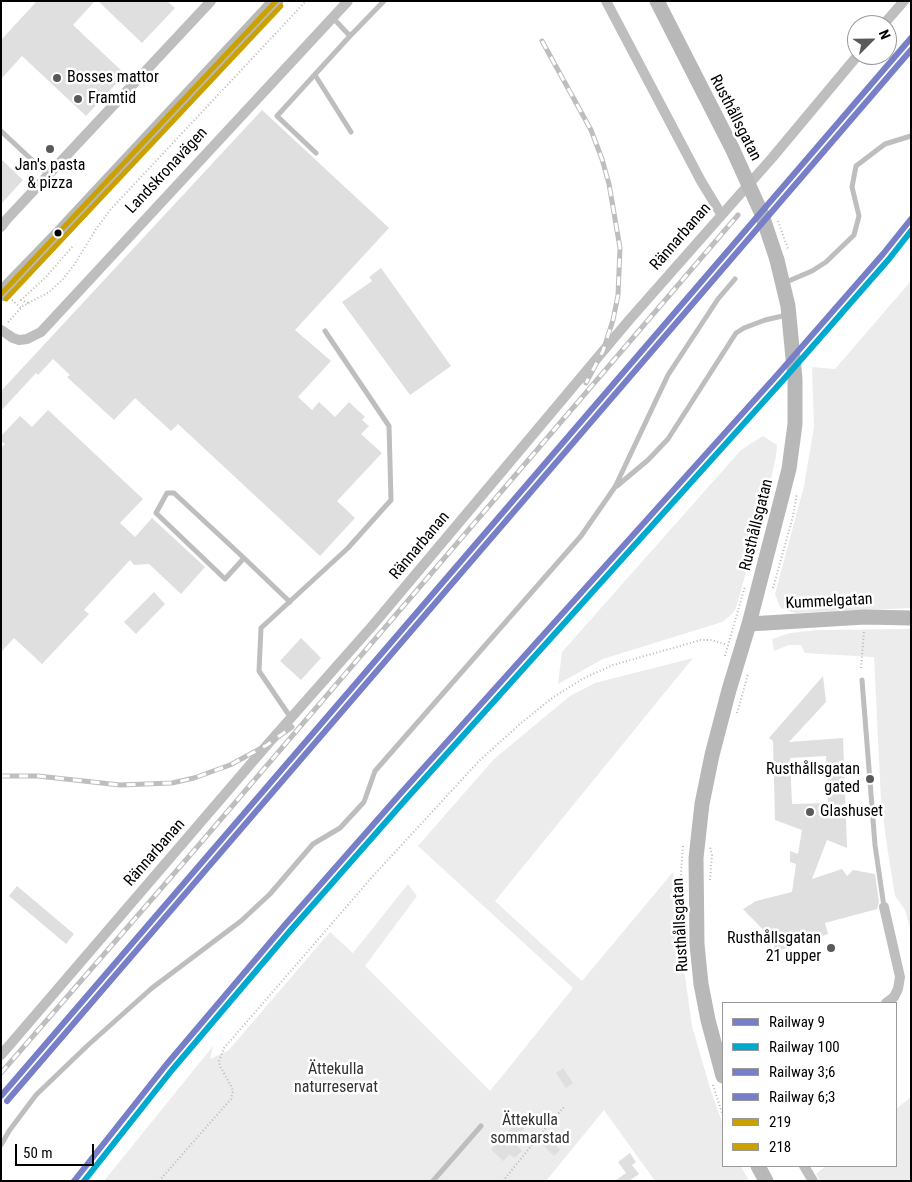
<!DOCTYPE html>
<meta charset="utf-8">
<style>
body{margin:0}
#map{position:relative;width:912px;height:1182px;overflow:hidden;background:#fff;font-family:"Roboto Condensed",sans-serif}
canvas{display:block}
.frame{position:absolute;inset:0;border:2px solid #000;pointer-events:none}
.legend{position:absolute;left:722px;top:1002px;width:175px;height:165px;box-sizing:border-box;background:#fff;border:1px solid #999;margin:0;padding:6px 9px;list-style:none;font-size:15px;color:#000}
.legend li{display:flex;align-items:center;gap:10px;height:25px}
.legend b{width:25px;border:1px solid #999}
.north{position:absolute;left:847px;top:15px;width:50px;height:50px;box-sizing:border-box;background:#fff;border:1px solid #999;border-radius:50%;rotate:67deg;font-size:14px;font-weight:700;line-height:20px;text-align:center;color:#000}
.north::after{content:'';display:block;margin:auto;width:18px;height:22px;background:#595959;clip-path:polygon(50% 0,100% 100%,50% 72%,0 100%)}
.scale{position:absolute;left:15px;top:1144px;width:79px;height:22px;box-sizing:border-box;border:2px solid #000;border-top:0;padding-left:6px;font-size:15px;line-height:18px;white-space:nowrap;color:#000;-webkit-text-stroke:4px #fff;paint-order:stroke}
</style>
<div id="map">
<canvas width="912" height="1182"></canvas>
<div class="frame"></div>
<ul class="legend">
<li><b style="height:6px;background:#767fc8"></b>Railway 9</li>
<li><b style="height:6px;background:#00a9ce"></b>Railway 100</li>
<li><b style="height:6px;background:#767fc8"></b>Railway 3;6</li>
<li><b style="height:6px;background:#767fc8"></b>Railway 6;3</li>
<li><b style="height:6px;background:#cba100"></b>219</li>
<li><b style="height:6px;background:#cba100"></b>218</li>
</ul>
<div class="north">N</div>
<div class="scale">50 m</div>
</div>
<script>
const ctx = document.querySelector('canvas').getContext('2d');
ctx.lineJoin = 'round';
function fillPath(path, color) { ctx.fillStyle = color; ctx.fill(path, 'evenodd'); }
const poly = rows => new Path2D(rows.map(r => 'M' + r).join(''));
function stroke(path, color, width, dash) { ctx.strokeStyle = color; ctx.lineWidth = width; ctx.lineCap = dash ? 'butt' : 'round'; ctx.setLineDash(dash || []); ctx.stroke(path); }
function drawText(font, color, halo, rows, align = 'center') {
  ctx.font = font + ' "Roboto Condensed",sans-serif'; ctx.lineWidth = 5; ctx.setLineDash([]); ctx.textBaseline = 'middle'; ctx.strokeStyle = halo; ctx.fillStyle = color; for (const [text, x, y, turn = 0] of rows) {
    ctx.save(); ctx.translate(x, y); ctx.rotate((+turn || 0) * Math.PI / 180); ctx.textAlign = isNaN(turn) ? turn : align; if (halo) ctx.strokeText(text, 0, 0); ctx.fillText(text, 0, 0); ctx.restore();
  }
}
const green = poly([
 [911,281,911,608,796,613,788,611,780,607,775,594,804,486,814,427,812,367,835,369],
 [763,436,777,445,776,456,768,494,736,608,732,614,722,622,603,659,558,684,562,652,741,450],
 [911,629,911,931,905,910,895,896,887,846,881,800,874,657,805,653,801,645,789,645,774,651,772,639,790,633,820,630],
 [693,658,495,901,582,981,673,872,681,948,692,1026,710,1088,723,1125,723,1166,741,1166,749,1181,655,1181,604,1110,546,1181,104,1181,213,1046,210,1059,228,1051,330,932,353,953,408,884,417,896,365,966,490,1091,573,988,418,846,494,759,570,696,595,683],
 [911,1097,911,1181,820,1181,816,1174,826,1166,896,1166,896,1109]
]);
const building = poly([
 [37,1,95,1,73,25,125,74,86,116,22,56,1,79,1,40],
 [98,1,167,1,175,8,142,43],
 [262,110,389,228,295,330,331,361,298,397,312,410,319,402,335,417,349,402,365,417,362,420,369,426,361,434,382,453,337,501,355,518,320,556,178,424,171,431,135,398,114,420,67,377,70,375,53,359,38,375,36,373,1,411,1,391],
 [1,159,23,180,1,204],
 [381,268,451,366,410,395,342,302,372,281,369,277],
 [48,410,143,499,120,523,135,537,152,518,205,567,181,594,149,564,134,565,130,560,84,610,89,614,42,664,14,638,1,652,1,448,5,444,1,441,1,436,20,416,32,427],
 [154,592,165,604,136,634,124,622],
 [301,638,321,658,301,680,280,661],
 [823,676,826,702,789,742,843,738,847,848,827,840,812,879,842,869,847,876,853,870,875,874,879,902,877,909,825,923,828,934,775,952,773,940,743,909,756,901,792,892,796,864,790,862,790,851,798,854,802,830,775,820,773,741,769,738],
 [826,756,828,803,792,804,790,758],
 [17,886,74,934,66,944,9,896],
 [563,1068,573,1083,566,1088,556,1073],
 [521,1118,528,1125,513,1141,522,1151,514,1158,510,1154,503,1161,491,1149],
 [548,1135,560,1150,554,1156,540,1142],
 [630,1153,636,1162,632,1165,639,1174,629,1181,615,1181,626,1173,618,1162]
]);
const path = poly([
 [12,300,21,308],
 [28,303,21,300,45,278,73,246],
 [8,322,23,306,49,292,62,280,74,265,96,229,111,209,306,1],
 [773,588,793,516,797,493],
 [725,656,745,586],
 [861,668,864,631],
 [737,713,748,674],
 [710,880,712,855,710,847],
 [683,896,681,873,683,846],
 [713,1085,723,1116],
 [159,1181,231,1099,233,1091,231,1086,220,1066,219,1061,224,1048,373,876,479,761,520,724,552,698,584,678,613,665,701,640,712,640,727,645],
 [503,1181,548,1125,564,1107]
]);
const lane = poly([
 [350,36,384,1],
 [315,75,351,132],
 [1,131,48,175],
 [316,153,277,116,350,36,333,18],
 [784,283,812,271,826,262,854,235,859,216,852,187,856,166,885,144,911,136],
 [617,486,648,460,668,439,736,333,744,328,765,320,787,315],
 [244,558,225,579,156,513,167,493,174,493,244,558,290,602],
 [862,680,875,845,884,907],
 [291,718,259,671,261,628,348,548,391,500,389,426,325,331],
 [1,1145,9,1131,36,1095,87,1046,152,988,241,921,270,894,313,844,340,828,364,802,375,771,581,536,615,487,668,375,718,299,735,279],
 [433,1181,481,1126]
]);
const street = poly([
 [606,1,701,181,721,214],
 [883,25,904,1],
 [1,227,7,219,211,1],
 [1,330,13,338,19,340,27,339,41,332,348,1],
 [884,907,900,977,898,989,894,997,886,1003],
 [1,1055,267,745,373,625,630,319,772,158,858,55],
 [804,1166,813,1181]
]);
const secondary = poly([
 [657,1,732,148],
 [1,294,59,234,276,1],
 [749,624,865,617,911,618],
 [723,1076,708,1020,701,984,697,944,696,858,702,804,712,755,729,690,749,624,789,469,795,424,795,379,788,306,777,260],
 [758,1166,766,1181]
]);
const rail = poly([
 [542,41,591,130,602,159,609,184,620,248,618,295,613,320,603,351,586,383],
 [1,776,38,776,120,785,172,783,194,778,230,765,267,745,292,727],
 [1,1073,198,846,738,215]
]);
const pathBridge = poly([
 [778,221,788,249]
]);
const secondaryBridge = poly([
 [732,148,761,212,777,260]
]);
const bus1 = poly([
 [1,294,276,1]
]);
const bus2 = poly([
 [6,299,281,6]
]);
const rail1 = poly([
 [74,1181,166,1065,284,926,401,793,778,374,883,254,911,219]
]);
const rail2 = poly([
 [84,1181,172,1070,290,931,407,798,784,379,889,259,911,231]
]);
const rail3 = poly([
 [1,1096,911,38]
]);
const rail4 = poly([
 [7,1101,911,50]
]);
const markers = [
 [57,78,5,"#595959"],
 [78,99,5,"#595959"],
 [50,149,5,"#595959"],
 [58,233,4.5,"#000"],
 [870,779,5,"#595959"],
 [810,812,5,"#595959"],
 [831,948,5,"#595959"]
];
const poiNames = [
 ["Bosses mattor",67,78],
 ["Framtid",88,99],
 ["Jan's pasta",50,166,"center"],
 ["& pizza",50,184,"center"],
 ["Rusthållsgatan",860,770,"right"],
 ["gated",860,788,"right"],
 ["Glashuset",820,812],
 ["Rusthållsgatan",821,939,"right"],
 ["21 upper",821,957,"right"]
];
const streetNames = [
 ["Rusthållsgatan",735,118,63],
 ["Landskronavägen",167,171,-47],
 ["Rännarbanan",681,237,-49],
 ["Rusthållsgatan",757,525,-76],
 ["Rännarbanan",420,546,-50],
 ["Kummelgatan",829,602,-3],
 ["Rännarbanan",155,853,-49],
 ["Rusthållsgatan",681,925,-93]
];
const parkNames = [
 ["Ättekulla",336,1070],
 ["naturreservat",336,1088],
 ["Ättekulla",530,1121],
 ["sommarstad",530,1139]
];
fillPath(green, '#ececec');
fillPath(building, '#dfdfdf');
stroke(path, '#b9b9b9', 2, [1, 2.5]);
stroke(lane, '#bebebe', 5);
stroke(street, '#bebebe', 10);
stroke(secondary, '#b8b8b8', 15);
stroke(rail, '#bebebe', 5);
stroke(rail, '#fff', 3, [9]);
stroke(pathBridge, '#b9b9b9', 2, [1, 2.5]);
stroke(secondaryBridge, '#b8b8b8', 15);
stroke(bus1, '#cba100', 5);
stroke(bus2, '#cba100', 5);
stroke(rail1, '#767fc8', 6);
stroke(rail2, '#00a9ce', 6);
stroke(rail3, '#767fc8', 6);
stroke(rail4, '#767fc8', 6);
for (const [x, y, r, color] of markers) { const dot = new Path2D(); dot.arc(x, y, r, 0, 2 * Math.PI); ctx.fillStyle = color; ctx.fill(dot); stroke(dot, '#fff', 2); }
drawText('16px', '#000', '#fff', poiNames, 'left');
drawText('16px', '#000', '#fff', streetNames);
drawText('16px', '#333', '#fff', parkNames);
</script>
